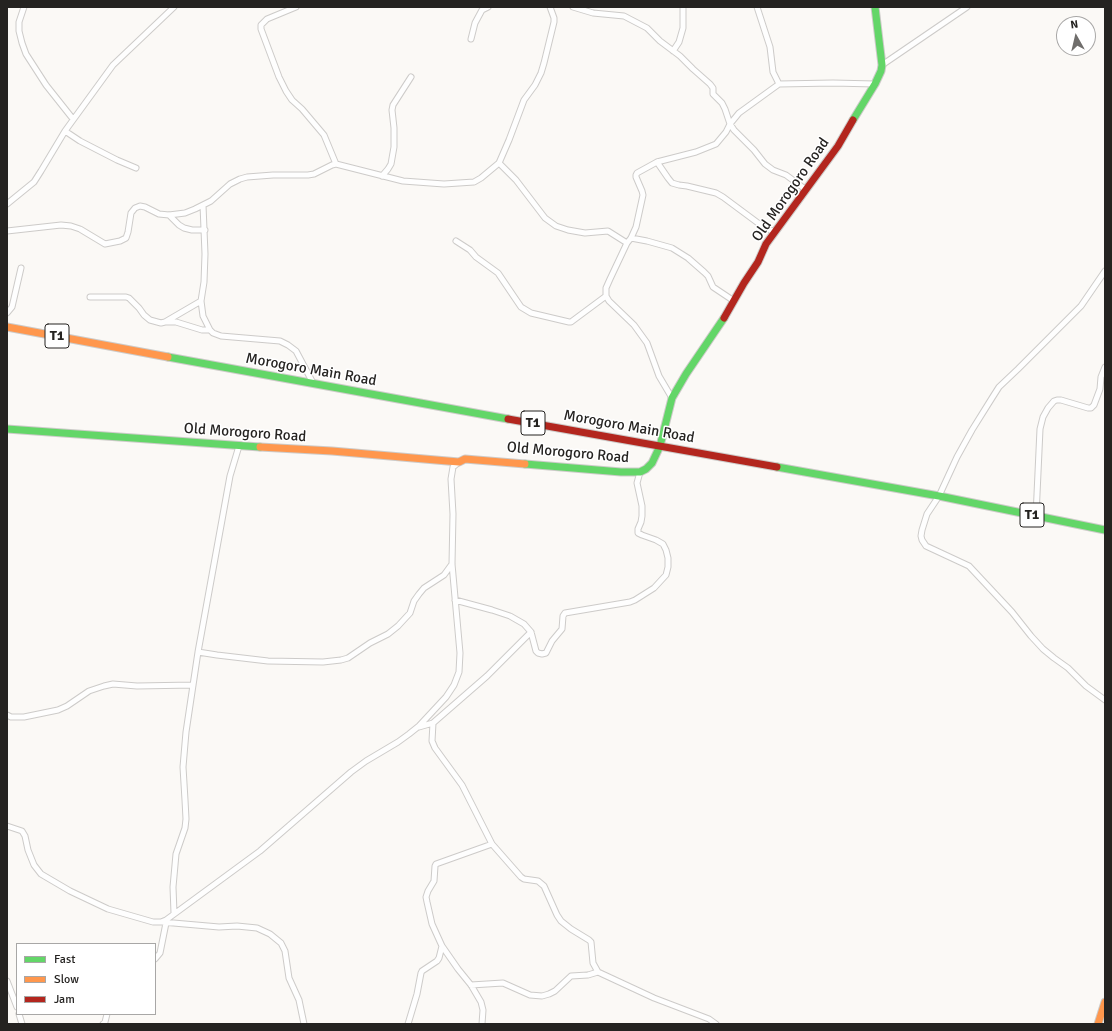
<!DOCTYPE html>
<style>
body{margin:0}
#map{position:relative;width:1112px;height:1031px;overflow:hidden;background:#fbf9f6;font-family:Signika,sans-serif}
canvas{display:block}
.frame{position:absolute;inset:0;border:8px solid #252321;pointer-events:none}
.legend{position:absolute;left:16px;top:943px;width:140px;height:72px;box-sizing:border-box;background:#fff;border:1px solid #a8a7a6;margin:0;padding:5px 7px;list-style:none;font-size:12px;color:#252321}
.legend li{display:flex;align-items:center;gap:8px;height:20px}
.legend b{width:20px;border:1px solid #a8a7a6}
.north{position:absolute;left:1056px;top:16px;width:40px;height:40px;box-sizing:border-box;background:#fff;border:1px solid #a8a7a6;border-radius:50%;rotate:352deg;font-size:11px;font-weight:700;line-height:16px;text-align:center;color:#252321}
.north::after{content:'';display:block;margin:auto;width:14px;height:18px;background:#706e6c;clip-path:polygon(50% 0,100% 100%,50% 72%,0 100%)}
</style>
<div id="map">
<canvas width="1112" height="1031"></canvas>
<div class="frame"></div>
<ul class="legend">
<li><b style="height:5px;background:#63d668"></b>Fast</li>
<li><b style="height:5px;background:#ff974d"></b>Slow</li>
<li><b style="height:5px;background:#b3261e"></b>Jam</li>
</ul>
<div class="north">N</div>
</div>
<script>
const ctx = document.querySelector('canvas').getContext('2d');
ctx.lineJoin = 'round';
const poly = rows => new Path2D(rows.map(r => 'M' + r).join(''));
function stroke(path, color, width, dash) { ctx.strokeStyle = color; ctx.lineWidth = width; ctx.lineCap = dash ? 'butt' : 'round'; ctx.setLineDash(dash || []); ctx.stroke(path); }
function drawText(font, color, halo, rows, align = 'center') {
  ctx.font = font + ' Signika,sans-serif'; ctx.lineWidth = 3; ctx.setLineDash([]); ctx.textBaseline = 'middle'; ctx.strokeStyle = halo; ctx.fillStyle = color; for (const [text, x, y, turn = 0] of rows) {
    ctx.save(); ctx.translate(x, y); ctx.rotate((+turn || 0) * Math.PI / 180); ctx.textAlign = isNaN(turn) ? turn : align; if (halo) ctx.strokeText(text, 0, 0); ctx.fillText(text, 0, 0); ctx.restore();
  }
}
const street = poly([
 [24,7,19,22,19,31,22,43,26,54,46,85,73,119],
 [296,7,267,19,261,25,261,29,279,77,286,91,292,100,302,109,324,135,336,164],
 [573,7,593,13,624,16,647,28,660,41,680,56,693,69,710,84,713,88,713,94,722,103,725,109,730,124,734,130,754,150,765,164,773,170,786,175,805,189],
 [757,7,770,47,773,72,779,84,833,83,875,84],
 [471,39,475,23,482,10,488,7],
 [673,51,679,42,683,28,683,7],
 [882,65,967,7],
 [65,131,80,141,117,160,136,168],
 [657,162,668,178,672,183,679,185,687,186,716,193,723,197,758,223,774,232],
 [499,163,516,180,545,218,556,226,568,230,585,233,608,231,627,243,610,279,606,288,606,296,609,301,634,325,647,343,659,376,672,398],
 [382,176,388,169,391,164,394,147,394,128,392,110,393,105,411,77],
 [7,204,34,182,41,171,65,131,113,65,174,7],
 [203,205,205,254,204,282,201,301,203,316,210,330,213,333,221,336,280,341,288,345,296,351,313,383],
 [169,215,179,225,184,228,192,230,205,230],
 [7,231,61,225,71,226,80,229,105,244,120,241,126,238,128,232,131,213,135,208,140,206,145,207,159,214,169,215,185,213,195,209,211,201,230,184,240,179,247,177,273,175,308,175,314,174,332,165,336,164,403,181,444,184,474,182,481,178,499,163,509,140,524,100,535,85,541,73,544,63,554,22,554,18,550,7],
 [631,238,647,241,672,248,688,258,704,272,708,276,713,287,734,301],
 [456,241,470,250,476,257,498,273,521,307,531,313,569,322,571,322,606,296],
 [627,243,631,238,636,227,643,195,642,191,636,177,636,175,637,173,657,162,696,152,716,144,726,132,730,124,739,113,779,84],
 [1105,271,1081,306,1018,369,999,387,992,398,972,430,957,457,939,496,927,514,922,530,921,536,922,540,926,546,969,566,1012,612,1031,636,1043,649,1054,658,1068,668,1086,686,1105,700],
 [90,297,126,297,129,298,139,308,144,315,150,320,161,323,165,322,201,301],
 [7,313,12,307,21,268],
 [166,322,176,322,202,330,210,330],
 [1036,516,1040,429,1043,417,1048,408,1054,401,1057,400,1061,400,1088,408,1091,408,1094,405,1100,389,1101,377,1105,367],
 [455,600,492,610,510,616,524,624,531,632,536,651,538,653,542,654,546,653,552,641,562,629,563,616,565,613,630,602,635,600,654,588,666,575,668,567,668,558,666,550,663,544,656,540,642,535,638,533,638,529,641,522,642,516,642,506,637,483,640,472],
 [198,652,217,655,268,661,323,662,341,660,348,658,370,643,388,634,398,626,410,613,414,601,419,594,424,588,444,575,452,564],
 [7,715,11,717,24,717,58,710,67,706,89,691,104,686,113,684,137,686,193,685],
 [433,723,432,741,435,748,462,785,492,844,521,877,524,879,538,881,544,886,557,915,561,921,571,929,589,940,591,942,593,963,598,972,654,998,709,1019,716,1024],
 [419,727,433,723,487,676,531,632],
 [7,826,22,831,25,836,28,850,34,865,41,874,70,891,108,909,153,922,161,922,166,920,260,851,351,772,366,761,398,742,409,734,419,726,446,697,454,685,459,672,460,653,452,564,453,514,451,479,453,467,459,462],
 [174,913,173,887,176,854,185,828,186,819,185,800,183,767,186,732,198,652,230,476,239,446],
 [162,922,219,927,237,926,257,928,270,934,281,943,285,951,289,978,299,1000,304,1024],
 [442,946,458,969,471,985,481,1002,483,1010,482,1024],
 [155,959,160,953,166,923],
 [7,981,17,1007],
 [471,985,503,983,530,995,542,996,549,994,555,991,571,976,588,975,598,972],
 [19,1014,22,1024],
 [103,1024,105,1022,107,1014],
 [408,1024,417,994,421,973,422,971,437,961,439,958,442,946,432,924,427,902,426,897,428,891,434,881,435,866,436,864,492,844]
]);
const fast = poly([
 [853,120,875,84,881,71,882,65,875,7],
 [168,357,508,419],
 [7,429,260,447],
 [525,464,621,472,640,472,646,469,652,463,660,446,672,398,686,374,724,318],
 [777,467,939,496,1105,530]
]);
const slow = poly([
 [7,327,168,357],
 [260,447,332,451,459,462,465,459,525,464],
 [1098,1024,1105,1002]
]);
const jam = poly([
 [724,318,744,283,758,262,766,244,838,146,853,120],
 [508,419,777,467]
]);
const shields = [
 [57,336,24],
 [533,423,24],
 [1032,515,24]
];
const shieldNames = [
 ["T1",57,336],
 ["T1",533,423],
 ["T1",1032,515]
];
const streetNames = [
 ["Old Morogoro Road",791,190,-55],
 ["Morogoro Main Road",311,370,10],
 ["Morogoro Main Road",629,427,10],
 ["Old Morogoro Road",245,433,4],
 ["Old Morogoro Road",568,453,5]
];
stroke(street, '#cdcbc9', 7);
stroke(fast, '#cdcbc9', 9);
stroke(slow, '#cdcbc9', 9);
stroke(jam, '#cdcbc9', 9);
stroke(street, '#fefefe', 5);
stroke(fast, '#63d668', 7);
stroke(slow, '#ff974d', 7);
stroke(jam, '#b3261e', 7);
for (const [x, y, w] of shields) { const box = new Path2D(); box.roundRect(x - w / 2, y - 12, w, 24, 3); ctx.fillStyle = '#fff'; ctx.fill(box); stroke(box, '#252321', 1); }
drawText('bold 14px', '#252321', null, shieldNames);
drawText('15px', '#252321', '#fff', streetNames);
</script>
